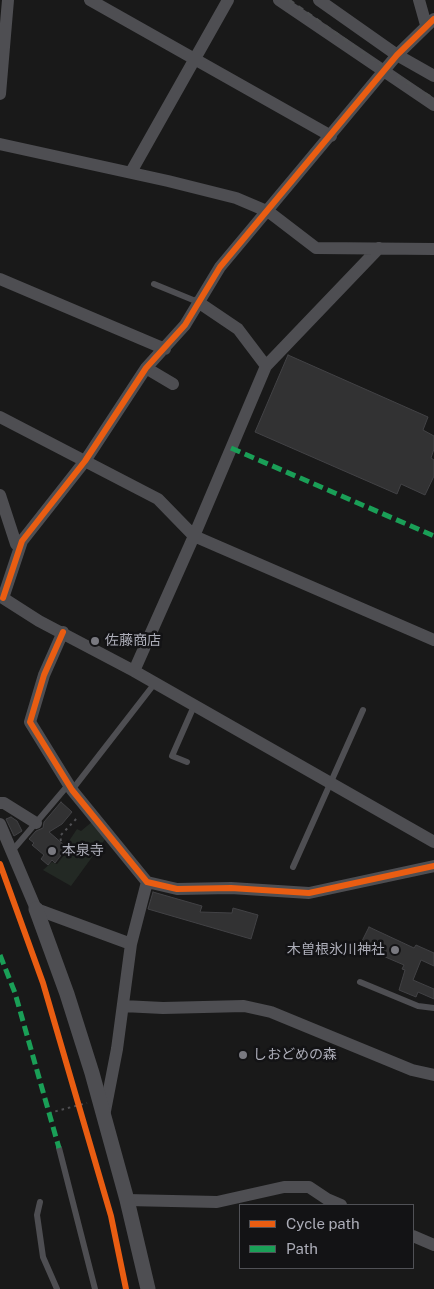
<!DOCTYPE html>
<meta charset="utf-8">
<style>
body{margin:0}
#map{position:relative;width:434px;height:1289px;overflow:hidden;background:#191919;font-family:"Public Sans",sans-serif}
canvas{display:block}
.legend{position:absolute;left:239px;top:1204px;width:175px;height:65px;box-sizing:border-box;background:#131315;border:1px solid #505156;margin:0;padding:6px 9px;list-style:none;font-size:15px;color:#acadb8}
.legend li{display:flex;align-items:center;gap:10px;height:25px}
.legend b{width:25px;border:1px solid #505156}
</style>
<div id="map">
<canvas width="434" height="1289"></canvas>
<ul class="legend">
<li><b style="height:6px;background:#e95d12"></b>Cycle path</li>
<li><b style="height:6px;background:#1a9f57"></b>Path</li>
</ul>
</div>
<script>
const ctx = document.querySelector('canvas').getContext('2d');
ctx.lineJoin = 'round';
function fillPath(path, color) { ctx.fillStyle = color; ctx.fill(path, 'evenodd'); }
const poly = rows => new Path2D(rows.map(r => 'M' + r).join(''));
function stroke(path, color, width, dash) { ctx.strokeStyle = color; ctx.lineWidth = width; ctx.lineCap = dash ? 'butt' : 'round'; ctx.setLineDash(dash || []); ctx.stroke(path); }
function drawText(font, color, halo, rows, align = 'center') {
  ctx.font = font + ' "Public Sans","Noto Sans JP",sans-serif'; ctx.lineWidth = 5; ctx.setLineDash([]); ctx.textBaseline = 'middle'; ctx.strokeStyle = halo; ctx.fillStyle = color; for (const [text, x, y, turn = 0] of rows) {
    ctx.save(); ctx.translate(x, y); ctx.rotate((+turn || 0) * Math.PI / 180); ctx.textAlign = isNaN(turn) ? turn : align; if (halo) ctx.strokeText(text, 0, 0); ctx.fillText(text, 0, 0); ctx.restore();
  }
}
const green = poly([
 [93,821,106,838,71,886,43,870,52,862,57,864,68,850,65,847,77,829,81,831]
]);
const building = poly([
 [288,355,428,417,423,430,434,436,434,449,431,458,434,460,434,476,425,495,401,484,397,494,255,432,288,355],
 [61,802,72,812,62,824,49,832,64,845,62,847,65,850,55,863,52,860,48,865,41,859,44,855,32,845,34,843,29,839,36,831,43,828,44,822,61,802],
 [11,817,17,821,22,831,14,836,6,819,11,817],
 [153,892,202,906,200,912,232,913,233,908,258,915,251,939,148,909,153,892],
 [369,927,414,948,416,945,434,953,434,966,421,960,413,980,434,989,434,999,418,992,416,997,399,990,405,970,402,969,404,965,383,956,385,953,361,943,369,927]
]);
const path = poly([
 [61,841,60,836,78,817],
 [49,1113,87,1103]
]);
const service = poly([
 [154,284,198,302],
 [187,762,172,756,194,706],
 [72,790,155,683],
 [12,851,69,784],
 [293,867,363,710],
 [360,982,418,1006,434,1008],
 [59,1148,95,1289],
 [40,1202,37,1215,43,1257,57,1289]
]);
const minor = poly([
 [90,0,331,136],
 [279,0,434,105],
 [319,0,397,55,434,76],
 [419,0,426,25],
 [0,94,8,0],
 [0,144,168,181,236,198,269,212,316,248,434,249],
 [131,172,228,0],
 [0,279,165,349],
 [198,302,238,329,266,366],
 [146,368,173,384],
 [0,417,158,499,194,536,434,640],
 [0,495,16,544,19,547],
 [0,596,39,621,134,671,434,842],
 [3,598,22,541,85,461,146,368,185,325,220,267,397,55,434,19],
 [63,632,44,675,30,722,72,790,147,882,177,889,231,888,309,893,434,866],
 [134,671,194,536,266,366,379,248],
 [0,803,4,803,36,823],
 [0,824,36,909,131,944],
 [123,1006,163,1008,244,1006,271,1012,412,1070,434,1075],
 [104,1116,117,1049,131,944,147,882],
 [127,1200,217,1202,284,1187,309,1187,327,1199,341,1205],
 [413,1236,434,1245]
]);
const tertiary = poly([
 [36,909,67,994,92,1073,127,1200,148,1289]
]);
const rail = poly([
 [289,0,395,75,434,99]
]);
const quiet = poly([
 [231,448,434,536],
 [0,955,15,993,59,1148]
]);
const cycleway = poly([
 [3,598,22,541,85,461,146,368,185,325,220,267,397,55,434,19],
 [63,632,44,675,30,722,72,790,147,882,177,889,231,888,309,893,434,866],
 [0,864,43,983,111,1216,126,1289]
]);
const markers = [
 [95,641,5,"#797980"],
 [52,851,5,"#797980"],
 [395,950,5,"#797980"],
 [243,1055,5,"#797980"]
];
const poiNames = [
 ["佐藤商店",105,641],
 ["本泉寺",62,851],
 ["木曽根氷川神社",385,950,"right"],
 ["しおどめの森",253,1055]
];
fillPath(green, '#232924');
fillPath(building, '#323233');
stroke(building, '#424245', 1);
stroke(path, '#4f4f52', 2, [2.5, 4]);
stroke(service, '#4e4e52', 6);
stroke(minor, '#4e4e52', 12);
stroke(tertiary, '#4e4e52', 15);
stroke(rail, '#4f5052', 3, [6, 5]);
stroke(quiet, '#1a9f57', 5, [10, 5]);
stroke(cycleway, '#e95d12', 6);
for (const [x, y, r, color] of markers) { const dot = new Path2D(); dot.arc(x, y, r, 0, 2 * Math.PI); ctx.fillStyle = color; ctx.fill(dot); stroke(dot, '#131315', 2); }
drawText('14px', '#acadb8', '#131315', poiNames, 'left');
</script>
